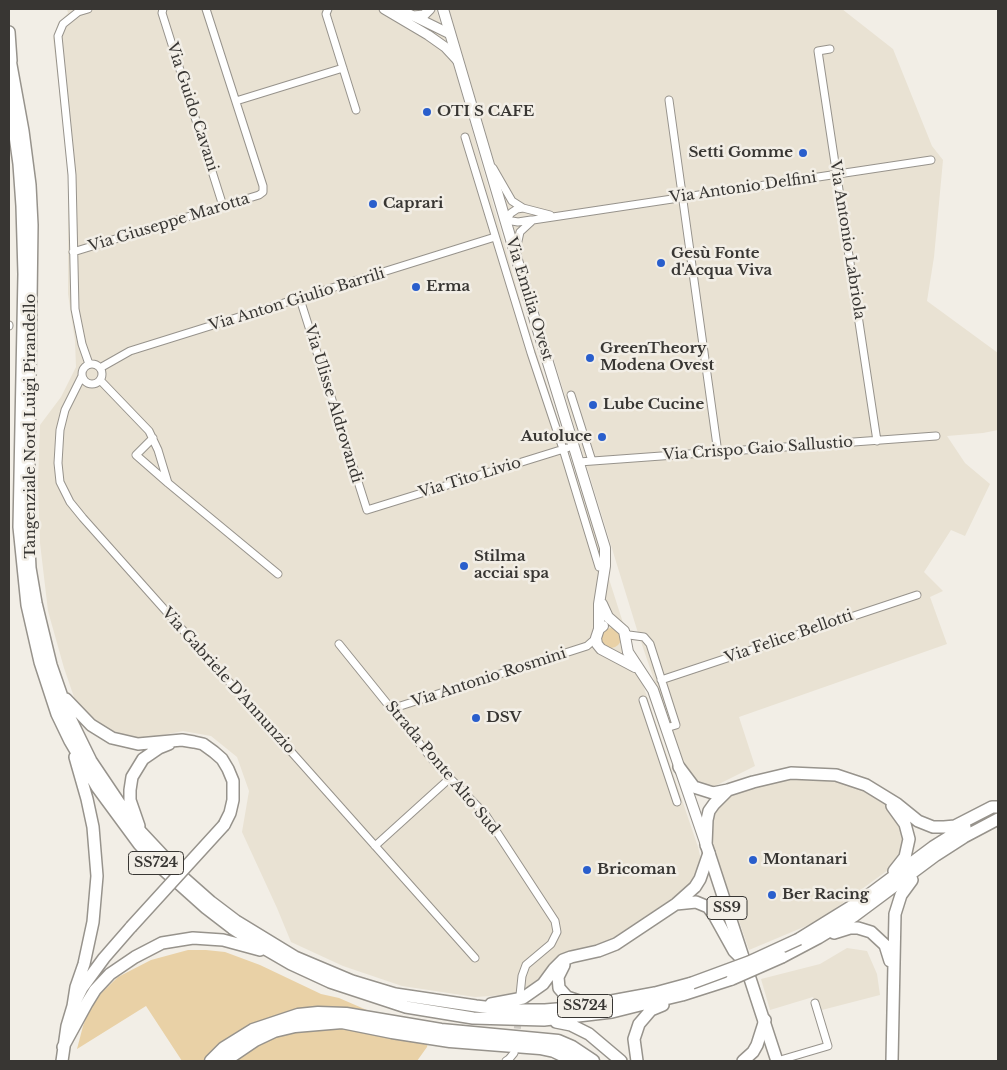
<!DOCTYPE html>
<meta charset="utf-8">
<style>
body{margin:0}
#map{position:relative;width:1007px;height:1070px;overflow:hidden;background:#f2eee6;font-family:"Libre Baskerville",serif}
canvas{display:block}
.frame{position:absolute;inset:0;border:10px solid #383633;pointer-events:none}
</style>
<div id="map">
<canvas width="1007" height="1070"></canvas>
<div class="frame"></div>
</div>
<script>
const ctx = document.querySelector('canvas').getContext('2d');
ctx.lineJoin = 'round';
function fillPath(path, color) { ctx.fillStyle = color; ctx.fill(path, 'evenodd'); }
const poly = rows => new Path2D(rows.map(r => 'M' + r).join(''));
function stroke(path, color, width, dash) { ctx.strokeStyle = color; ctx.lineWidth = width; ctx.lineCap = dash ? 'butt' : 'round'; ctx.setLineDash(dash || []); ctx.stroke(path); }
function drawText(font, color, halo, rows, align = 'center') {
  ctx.font = font + ' "Libre Baskerville",serif'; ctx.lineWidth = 5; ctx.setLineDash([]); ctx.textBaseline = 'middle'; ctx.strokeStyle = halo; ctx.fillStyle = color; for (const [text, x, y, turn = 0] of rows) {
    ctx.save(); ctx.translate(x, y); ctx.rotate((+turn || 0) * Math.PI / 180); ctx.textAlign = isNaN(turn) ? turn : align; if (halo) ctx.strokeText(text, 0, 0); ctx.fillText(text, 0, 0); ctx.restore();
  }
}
const built = poly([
 [67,9,436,9,458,80,524,313,640,676,698,847,701,860,700,871,691,886,647,919,612,942,591,949,525,991,506,995,475,997,402,986,343,966,291,942,277,908,242,832,249,791,237,757,211,736,183,731,158,736,129,738,99,726,75,700,64,668,48,611,40,543,38,483,40,425,61,397,76,367,75,341,68,294,68,168,53,38,58,23,68,13],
 [449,9,842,9,893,49,932,146,943,160,934,257,927,301,998,353,998,430,983,433,947,436,965,463,990,484,965,536,951,530,924,572,943,591,930,597,947,644,739,717,755,766,711,788,691,780,680,756,638,633,521,253],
 [790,778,818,778,844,781,868,791,890,808,901,825,904,836,902,852,888,870,818,921,749,950,708,832,712,811,720,801,745,790],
 [847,948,867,951,877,974,880,995,818,1011,813,997,770,1010,761,979,820,964]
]);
const green = poly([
 '601 638a10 10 0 1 1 20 0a10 10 0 1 1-20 0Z',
 [188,950,206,950,225,952,260,965,321,994,339,998,429,1037,427,1047,417,1061,182,1061,146,1006,77,1049,83,1026,93,1001,118,977,151,960]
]);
const minorTunnel = poly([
 [516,1039,519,1015]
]);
const minor = poly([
 [88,9,78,12,63,24,58,36,72,175,75,309,82,344,89,364],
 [163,9,162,13,223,206],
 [328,9,326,14,356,110],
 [830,49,818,51,877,441],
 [669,100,718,453],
 [236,101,343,68],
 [465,137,531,353,563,449,599,567],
 [493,168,512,201,523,208,550,215],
 [523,208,517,209,511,213,506,220,518,222,531,220],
 [516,250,520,232,533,220,931,160],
 [73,252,223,206,259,195,263,192,263,186,206,9],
 [300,299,367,510,567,448],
 [9,325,9,326],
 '82 374a10 10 0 1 1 20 0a10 10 0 1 1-20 0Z',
 [100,368,130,351,495,237],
 [82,376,65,410,60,430,58,463,60,482,70,502,83,518,475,958],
 [100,380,149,431,158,450,168,483],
 [571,395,592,461],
 [153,438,136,455,168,483,278,574],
 [579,462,936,436],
 [624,632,629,635,644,637,650,644,676,725,666,728],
 [339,644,436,764,485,814,555,921,557,932,551,944,526,965,522,976,520,995],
 [661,680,917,595],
 [643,700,677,802],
 [391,709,587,646,596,638],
 [375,846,449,779],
 [506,1061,509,1059,514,1053],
 [777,1061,828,1046,815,1003]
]);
const tertiary = poly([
 [384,9,428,35,445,47,458,61],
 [399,9,450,34],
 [413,16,424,15,430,9]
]);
const secondary = poly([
 [443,9,530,304,605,548,605,566,599,604,599,629],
 [602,604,608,617,624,631,628,652,653,690,705,842],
 [603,626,599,629,596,638,597,644,601,649,635,667]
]);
const primary = poly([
 [707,847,777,1061]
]);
const trunk = poly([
 [9,32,11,61],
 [9,54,23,131,30,185,32,225,28,527,30,568,36,603,51,665,68,714,91,761,128,816,141,832,185,879,211,902,236,921,295,957,352,981,395,994,476,1006,510,1010,545,1010,580,1007,617,1000,655,993,692,983],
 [9,93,19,164,22,206,24,274,19,527,27,605,40,662,57,714,70,741,97,787,139,844,158,865,206,908,232,928,260,946,291,964,330,982,406,1007,473,1018,544,1020,612,1012,640,1005,682,995,732,979],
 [66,699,91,725,112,738,138,744,182,740,194,742,203,744,214,752,222,759,228,769,233,781,233,800,230,813,224,825],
 [679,767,694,787,713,793,728,790,753,782,791,773,836,775,866,785,897,804,918,821,933,827,944,827,955,826,992,807,998,807],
 [892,806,905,824,909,839,905,857,894,871],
 [139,826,130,800,130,790,132,777,143,759,159,748,169,744],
 [706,845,707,820,709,811,714,804,728,790],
 [676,904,696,902,708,907,714,915,734,951,746,963],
 [834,933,850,928,858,928,871,932,885,945,890,961],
 [799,939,862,900,933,847,965,827],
 [782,957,818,938,854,916,936,855,964,837,998,819],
 [564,965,558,977,559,988,567,997,585,1003],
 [491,1004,523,998,543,984,554,969,563,960,571,957,598,951,616,944,676,904,695,887,700,879,709,853],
 [73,1006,76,987,84,964,93,922,97,876,93,827,87,799,75,757],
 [556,1022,571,1025,589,1034,621,1061],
 [63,1047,87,1003,95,990,110,974,135,957,162,943,193,938,223,940,260,950],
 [62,1061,67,1026,73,1006,82,988,104,958,131,927],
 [637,1061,634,1039,639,1024,651,1010,663,1005],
 [743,1061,753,1052,757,1045,765,1020],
 [892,1061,895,914,901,895,912,880]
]);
const motorway = poly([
 [211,1061,224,1048,253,1030,298,1015,318,1013,346,1014,441,1030,558,1041,572,1047,593,1061],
 [224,1061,255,1040,274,1031,295,1026,342,1022,392,1032,450,1041,540,1048,554,1051,575,1061]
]);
const trunkBridge = poly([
 [131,927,224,825],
 [732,979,782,957],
 [692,983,749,962,799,939]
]);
const markers = [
 [427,112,5,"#295ecc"],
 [803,153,5,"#295ecc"],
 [373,204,5,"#295ecc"],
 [661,263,5,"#295ecc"],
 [416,287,5,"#295ecc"],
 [590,358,5,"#295ecc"],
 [593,405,5,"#295ecc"],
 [602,437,5,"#295ecc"],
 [464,566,5,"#295ecc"],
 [476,718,5,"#295ecc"],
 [753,860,5,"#295ecc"],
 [587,870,5,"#295ecc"],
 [772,895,5,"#295ecc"]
];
const shields = [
 [156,863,55],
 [727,908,40],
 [585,1006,55]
];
const shieldNames = [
 ["SS724",156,863],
 ["SS9",727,908],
 ["SS724",585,1006]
];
const streetNames = [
 ["Via Guido Cavani",192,107,72],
 ["Via Antonio Delfini",743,188,-8],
 ["Via Giuseppe Marotta",169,223,-17],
 ["Via Antonio Labriola",847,240,81],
 ["Via Emilia Ovest",529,299,73],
 ["Via Anton Giulio Barrili",297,300,-17],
 ["Via Ulisse Aldrovandi",333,404,73],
 ["Tangenziale Nord Luigi Pirandello",31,426,-90],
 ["Via Crispo Gaio Sallustio",758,449,-4],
 ["Via Tito Livio",470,478,-17],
 ["Via Felice Bellotti",789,637,-19],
 ["Via Antonio Rosmini",489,678,-18],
 ["Via Gabriele D'Annunzio",228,681,48],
 ["Strada Ponte Alto Sud",442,768,50]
];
const poiNames = [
 ["OTI S CAFE",437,112],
 ["Setti Gomme",793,153,"right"],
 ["Caprari",383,204],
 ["Gesù Fonte",671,254],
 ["d'Acqua Viva",671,271],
 ["Erma",426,287],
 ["GreenTheory",600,349],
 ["Modena Ovest",600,366],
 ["Lube Cucine",603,405],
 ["Autoluce",592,437,"right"],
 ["Stilma",474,557],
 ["acciai spa",474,574],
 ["DSV",486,718],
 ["Montanari",763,860],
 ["Bricoman",597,870],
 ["Ber Racing",782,895]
];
fillPath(built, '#e9e2d3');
fillPath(green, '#e9d1a6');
stroke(minorTunnel, '#cdc9c2', 7, [7, 3.5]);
stroke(minor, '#97938c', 9);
stroke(tertiary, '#97938c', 11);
stroke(secondary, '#97938c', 12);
stroke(primary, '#97938c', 14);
stroke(trunk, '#97938c', 14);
stroke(motorway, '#97938c', 15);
stroke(minor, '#fff', 7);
stroke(tertiary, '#fff', 9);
stroke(secondary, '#fff', 10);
stroke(primary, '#fff', 11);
stroke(trunk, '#fff', 11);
stroke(motorway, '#fff', 12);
stroke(trunkBridge, '#97938c', 14, []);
stroke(trunkBridge, '#fff', 11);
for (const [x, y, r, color] of markers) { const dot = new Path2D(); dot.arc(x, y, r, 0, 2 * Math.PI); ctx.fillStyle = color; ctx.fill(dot); stroke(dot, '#f2eee6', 2); }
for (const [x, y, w] of shields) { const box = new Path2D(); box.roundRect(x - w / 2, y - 11.5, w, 23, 4); ctx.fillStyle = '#f2eee6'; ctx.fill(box); stroke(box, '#383633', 1); }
drawText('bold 14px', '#383633', null, shieldNames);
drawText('15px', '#383633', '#f2eee6', streetNames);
drawText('bold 15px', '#383633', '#f2eee6', poiNames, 'left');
</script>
